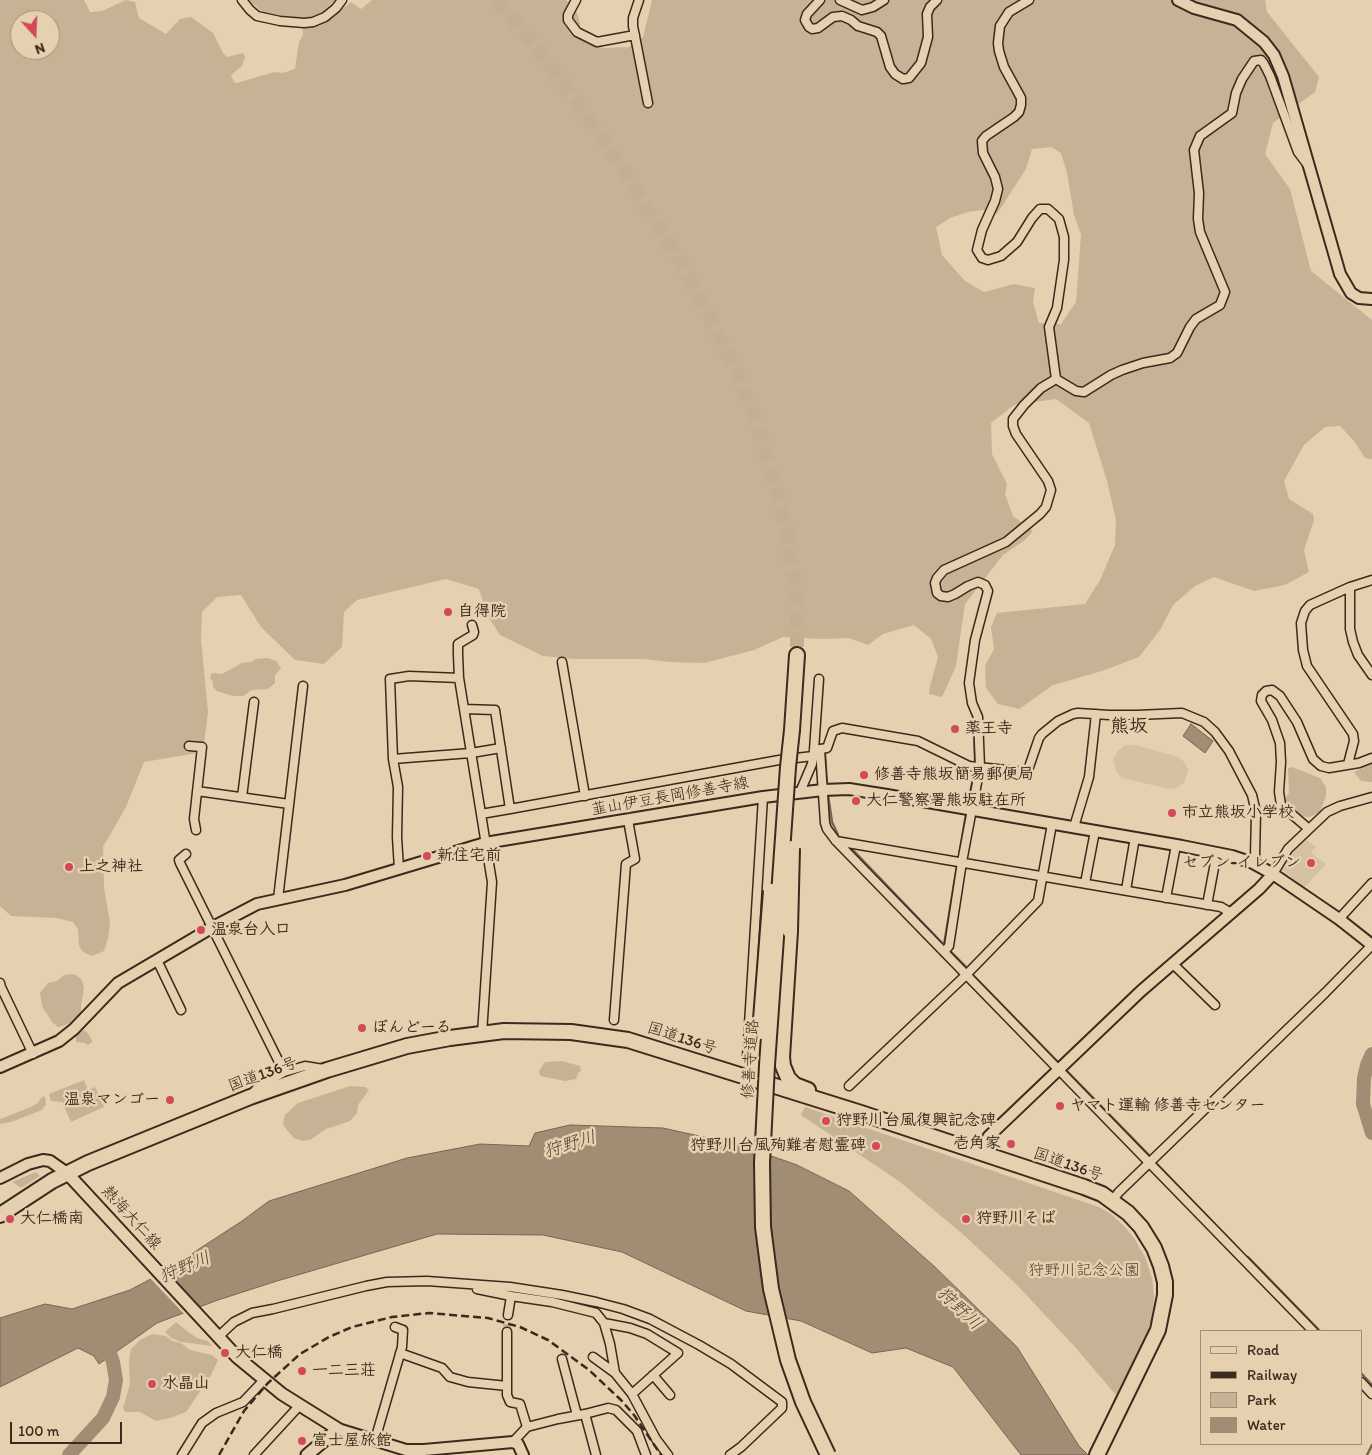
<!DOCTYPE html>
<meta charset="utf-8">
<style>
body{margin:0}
#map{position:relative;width:1372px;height:1455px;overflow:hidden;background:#e5d1af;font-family:Itim,sans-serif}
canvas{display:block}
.legend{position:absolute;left:1200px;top:1330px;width:162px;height:115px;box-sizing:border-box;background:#e5d1af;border:1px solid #a18e75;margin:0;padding:6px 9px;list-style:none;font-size:15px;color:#3b2a1e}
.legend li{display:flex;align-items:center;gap:10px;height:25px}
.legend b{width:25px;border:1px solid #a18e75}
.north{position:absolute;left:10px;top:10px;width:50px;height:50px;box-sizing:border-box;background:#e5d1af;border:1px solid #a18e75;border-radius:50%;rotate:160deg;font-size:14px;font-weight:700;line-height:20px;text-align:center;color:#3b2a1e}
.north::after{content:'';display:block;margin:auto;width:18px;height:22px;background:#d1495b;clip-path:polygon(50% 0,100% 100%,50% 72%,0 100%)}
.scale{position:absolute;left:10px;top:1422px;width:112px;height:22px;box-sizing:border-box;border:2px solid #3b2a1e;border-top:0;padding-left:6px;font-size:15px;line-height:18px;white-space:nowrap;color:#3b2a1e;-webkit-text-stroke:4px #e5d1af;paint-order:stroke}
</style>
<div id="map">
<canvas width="1372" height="1455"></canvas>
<ul class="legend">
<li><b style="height:6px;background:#e5d1af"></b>Road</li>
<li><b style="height:6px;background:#3b2a1e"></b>Railway</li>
<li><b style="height:14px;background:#c6b395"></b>Park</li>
<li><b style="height:14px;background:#a08d74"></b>Water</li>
</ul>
<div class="north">N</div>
<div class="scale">100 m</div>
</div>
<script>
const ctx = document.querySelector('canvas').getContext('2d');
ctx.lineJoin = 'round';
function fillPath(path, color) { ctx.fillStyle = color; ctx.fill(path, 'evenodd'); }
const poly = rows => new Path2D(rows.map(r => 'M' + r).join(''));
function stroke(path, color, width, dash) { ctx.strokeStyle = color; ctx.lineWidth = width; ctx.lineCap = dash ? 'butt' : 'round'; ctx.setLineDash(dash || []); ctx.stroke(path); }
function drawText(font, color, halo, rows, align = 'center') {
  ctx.font = font + ' Itim,"Klee One",sans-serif'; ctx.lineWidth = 5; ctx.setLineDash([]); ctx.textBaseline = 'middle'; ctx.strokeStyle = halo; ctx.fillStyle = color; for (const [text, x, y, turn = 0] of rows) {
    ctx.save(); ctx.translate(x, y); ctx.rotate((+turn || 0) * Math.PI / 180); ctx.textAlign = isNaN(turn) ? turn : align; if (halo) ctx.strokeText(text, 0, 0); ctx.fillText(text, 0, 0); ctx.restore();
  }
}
const built = poly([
 [1125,745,1135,745,1179,757,1185,763,1188,770,1184,783,1176,788,1169,789,1122,778,1116,771,1113,759,1117,752],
 [1304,838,1316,847,1311,853,1326,864,1304,888,1280,868,1290,851]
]);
const green = poly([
 [0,0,84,0,90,12,102,11,126,0,135,2,139,18,166,34,180,19,191,17,213,33,223,53,227,57,243,53,245,57,242,66,231,75,234,82,237,83,274,72,283,73,295,69,299,42,303,35,302,18,263,13,249,0,335,0,322,13,324,19,330,18,351,2,361,9,372,0,566,0,577,13,580,23,579,38,603,48,629,47,643,37,652,0,1265,0,1267,12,1319,77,1315,92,1273,123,1265,154,1290,189,1311,271,1372,320,1372,459,1365,458,1354,441,1340,426,1325,427,1304,445,1284,481,1289,499,1313,514,1314,520,1304,550,1309,572,1285,585,1254,591,1214,577,1195,586,1173,605,1160,630,1139,657,1102,671,1053,685,1019,709,998,704,986,688,985,666,994,649,991,627,997,613,1085,604,1100,580,1115,545,1116,520,1107,481,1089,423,1056,399,1014,405,991,423,992,454,1007,484,1005,494,1013,516,1033,531,1025,540,1003,555,965,604,956,666,942,697,929,694,930,686,938,657,931,639,914,625,883,634,868,645,849,638,824,639,783,637,754,650,704,663,669,662,644,659,574,659,543,656,500,635,487,615,479,589,446,579,357,600,344,612,342,647,324,664,295,660,261,627,241,595,217,597,202,612,201,639,208,712,203,752,144,762,126,807,103,847,104,888,110,922,108,939,104,951,92,956,83,952,79,946,78,929,73,922,56,918,11,916,0,906],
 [20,20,50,20,50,50,20,50],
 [1051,147,1061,153,1067,173,1074,215,1081,235,1076,302,1061,324,1039,323,1033,302,1035,288,1014,284,984,292,965,281,942,255,936,227,950,218,968,212,982,210,997,214,1026,169,1032,149],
 [268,658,276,661,281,668,275,675,275,683,268,689,252,690,243,696,233,696,217,691,213,687,213,682,210,678,212,673,222,674,242,663,251,662,256,659],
 [1372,764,1372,782,1361,781,1354,772],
 [1292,767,1320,778,1326,787,1326,796,1320,812,1310,817,1301,816,1286,804,1284,799,1289,793,1288,768],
 [70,974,76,975,82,980,84,988,81,1006,81,1012,77,1020,63,1026,58,1027,52,1022,42,1006,40,993,48,983,57,981,64,975],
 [83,1030,87,1032,92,1040,92,1042,88,1045,85,1043,76,1042,76,1034],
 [562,1061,580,1066,581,1071,578,1073,576,1079,565,1081,540,1076,539,1071,545,1062],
 [84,1080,88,1090,95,1087,104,1107,71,1122,62,1102,51,1101,49,1094],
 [350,1086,365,1087,369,1090,358,1105,357,1113,350,1121,326,1129,310,1140,302,1141,294,1138,287,1130,283,1124,285,1115,298,1103],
 [45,1096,46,1104,42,1110,11,1122,0,1124,0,1119,31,1107,38,1103,41,1098],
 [805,1107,1099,1207,1111,1214,1124,1226,1134,1238,1145,1257,1152,1278,1154,1298,1152,1318,1144,1342,1116,1395,1075,1347,1017,1285,965,1236,900,1182,801,1115],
 [36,1172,40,1176,21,1188,12,1182],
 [176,1322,187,1331,197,1338,208,1341,212,1346,181,1342,171,1338,165,1332],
 [152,1334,166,1336,172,1341,181,1343,190,1350,212,1355,218,1360,211,1375,186,1412,170,1418,156,1421,140,1412,125,1412,123,1408,130,1384,129,1361,131,1349,140,1340]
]);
const water = poly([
 [1191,724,1213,741,1205,753,1183,736,1191,724],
 [570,1125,663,1128,740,1145,797,1165,849,1191,935,1267,1017,1347,1079,1446,1088,1455,1021,1455,953,1367,906,1348,872,1353,801,1321,746,1311,622,1252,543,1235,437,1234,277,1281,218,1300,157,1323,99,1364,94,1356,78,1348,0,1387,0,1318,45,1304,72,1309,130,1290,175,1266,199,1249,242,1221,269,1201,407,1158,480,1144,529,1146,535,1133,570,1125]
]);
const pier = poly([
 [164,1269,200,1309,185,1315,149,1277]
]);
const stream = poly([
 [974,724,975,761],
 [825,754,827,783],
 [828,795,832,822,838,835],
 [968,803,974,774],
 [851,848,944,945],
 [959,856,966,814],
 [944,945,957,866],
 [950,951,967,968],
 [973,975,1057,1061],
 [1067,1071,1150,1156],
 [1157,1164,1239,1249],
 [1248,1257,1320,1331],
 [1361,1373,1372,1385],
 [1367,1455,1372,1445]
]);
const river = poly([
 [1372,1054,1367,1065,1364,1078,1363,1104,1372,1133],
 [69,1455,103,1418,113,1397,116,1380,113,1362,105,1339]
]);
const streetTunnel = poly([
 [507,1332,508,1315]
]);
const highwayTunnel = poly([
 [496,0,535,47,578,103,619,163,668,241,710,316,735,369,755,418,768,459,787,535,797,600,797,655]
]);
const street = poly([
 [242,0,250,10,257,16,280,21,304,23,313,22,325,17,336,8,342,0],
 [576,0,568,15,568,20,577,32,597,42,635,35],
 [639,0,633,18,633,26,648,103],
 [820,0,807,14,805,20,809,27,812,29,818,28,833,17,842,16,851,20,858,26,877,32,881,36,890,67,895,74,903,79,909,78,921,63,928,37,927,14,930,7,937,0],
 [840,0,862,10,873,7,884,0],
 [1029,0,1009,12,1000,26,998,43,999,51,1004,67,1021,98,1021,105,1019,112,1014,117,986,136,982,141,983,153,995,177,998,189,995,201,982,230,977,250,982,258,988,260,1001,256,1017,242,1032,218,1040,209,1048,209,1059,219,1064,237,1064,260,1057,308,1049,327,1056,379],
 [1056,379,1076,391,1084,392,1111,375,1122,370,1143,363,1170,358,1177,353,1190,327,1196,319,1220,305,1225,292,1200,232,1198,219,1199,193,1194,150,1200,136,1232,113,1236,93,1242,79,1254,61,1261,60,1264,64,1270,76,1298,152,1307,164],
 [1350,587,1350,629,1353,642,1358,655,1372,675],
 [472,625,474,632,473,635,458,644,458,655,459,678,492,882,482,1034],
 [562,662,585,796],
 [464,709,495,710,510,809,779,760,813,756],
 [189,746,202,747,194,819,196,830],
 [814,750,827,748,833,731,842,728,918,741,969,766,1025,772,1028,770,1039,738,1042,734,1058,721,1073,714,1078,713,1109,715,1137,715,1182,713,1204,722,1215,732,1229,751,1252,795,1256,812,1255,857,1253,863],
 [820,750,825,823,827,829,836,841,1313,1331],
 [393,759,471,753,501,748],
 [1348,764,1354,741,1353,734,1307,666,1303,650,1301,623,1305,611,1310,605,1350,587,1372,580],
 [197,791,289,804],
 [800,792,812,764,814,750,819,679],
 [242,797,254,702],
 [481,814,510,809],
 [1074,827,1089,777,1096,714],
 [1309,829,1281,805,1279,792,1281,762,1280,743,1272,720,1261,701,1262,695,1266,691,1272,690,1280,696,1297,722,1313,759,1321,766,1329,768,1359,763,1372,758],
 [836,841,1221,907,1231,913],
 [186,854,179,860,180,863,284,1072],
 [399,869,397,837,398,787,393,759,390,679,409,676,459,678],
 [1273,874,1288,849,1327,812,1340,806,1372,797],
 [1085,883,1095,831],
 [1126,890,1135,837],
 [1166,898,1176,845],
 [278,899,303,686],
 [1207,905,1217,852],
 [1339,919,1372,883],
 [944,952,949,946,962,862,980,767,978,717,972,703,969,683,975,640,988,591,985,585,978,582,968,586,955,594,948,597,941,596,937,593,935,583,937,578,944,570,1006,542,1040,514,1046,507,1051,490,1048,481,1016,434,1013,426,1013,419,1024,405,1041,388,1056,379],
 [157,960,181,1010],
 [1172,963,1215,1005],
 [0,983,1,987,33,1054],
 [614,1020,626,864,635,859,628,820],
 [747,1057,763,797],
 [849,1086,966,975,1038,901,1052,824],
 [252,1094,258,1087,284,1072,305,1066,323,1069],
 [1112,1201,1119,1192,1325,993,1372,945],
 [477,1289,511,1296,508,1315],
 [511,1296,552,1302,596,1313,604,1323,630,1328,647,1334,678,1353,632,1394],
 [604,1323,610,1344,615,1373,632,1394,656,1439,668,1455],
 [507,1332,507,1395,510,1402,520,1404,527,1427,513,1442],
 [218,1337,234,1322,252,1313,273,1309,366,1286,387,1282,427,1281,510,1287,562,1295,596,1302,623,1309,650,1319,699,1345,731,1364,782,1402,782,1408,741,1447,730,1455],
 [400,1353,442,1368,450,1377,468,1382,507,1386],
 [593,1357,615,1373],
 [562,1359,577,1415],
 [653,1375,670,1395],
 [1361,1382,1372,1394],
 [585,1414,608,1408,616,1410,637,1431,646,1455],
 [527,1427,558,1419,585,1414,596,1455],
 [375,1440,402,1347,403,1330,395,1327],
 [182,1455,202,1423,216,1413,243,1402,264,1380],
 [254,1455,300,1405]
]);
const secondary = poly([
 [1178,0,1194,8,1237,20,1264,42,1274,55,1283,76,1340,274,1351,293,1359,298,1372,299],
 [0,1067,59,1041,74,1029,118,983,213,927,257,904,345,885,485,843,763,797,823,790,849,789,887,795,1182,846,1232,856,1253,863,1273,874,1339,919,1372,945],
 [979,1154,989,1136,1009,1117,1141,991,1259,889,1273,874],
 [0,1178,28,1164,43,1160,50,1161,67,1173],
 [338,1429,406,1450,424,1450,513,1442,518,1444,523,1455]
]);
const primary = poly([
 [67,1173,237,1357,282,1394,338,1429,307,1455]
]);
const highway = poly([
 [792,730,797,655],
 [790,931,782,1057,783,1066,788,1078,795,1085,808,1090],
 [754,1080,760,1032],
 [0,1215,52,1181,88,1163,250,1097,327,1070,407,1046,450,1038,504,1031,571,1032,628,1040,861,1113,1084,1187,1102,1194,1128,1213,1141,1227,1154,1248,1161,1266,1165,1282,1165,1295,1158,1330,1097,1455]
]);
const rail = poly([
 [219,1455,244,1411,268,1383,300,1354,329,1337,352,1327,392,1317,429,1313,488,1318,520,1327,548,1340,589,1370,621,1400,634,1415,661,1455]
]);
const highwayBridge = poly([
 [792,730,788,767,767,1065,762,1163,763,1227,771,1289,788,1360,803,1402,828,1455],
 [790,931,792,848],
 [760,1032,771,891]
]);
const markers = [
 [448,612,5,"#d1495b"],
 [955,729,5,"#d1495b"],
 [864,775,5,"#d1495b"],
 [856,801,5,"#d1495b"],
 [1172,813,5,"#d1495b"],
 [427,856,5,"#d1495b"],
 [1311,863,5,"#d1495b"],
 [69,867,5,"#d1495b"],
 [201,930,5,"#d1495b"],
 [362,1028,5,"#d1495b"],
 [170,1100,5,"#d1495b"],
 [1060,1106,5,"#d1495b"],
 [826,1121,5,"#d1495b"],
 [1011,1144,5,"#d1495b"],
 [876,1146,5,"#d1495b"],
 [10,1219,5,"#d1495b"],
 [966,1219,5,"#d1495b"],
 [225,1353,5,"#d1495b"],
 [302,1371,5,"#d1495b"],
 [152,1384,5,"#d1495b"],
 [302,1441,5,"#d1495b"]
];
const poiNames = [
 ["自得院",458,612],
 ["薬王寺",965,729],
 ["修善寺熊坂簡易郵便局",874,775],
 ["大仁警察署熊坂駐在所",866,801],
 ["市立熊坂小学校",1182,813],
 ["新住宅前",437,856],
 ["セブン-イレブン",1301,863,"right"],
 ["上之神社",79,867],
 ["温泉台入口",211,930],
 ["ぼんどーる",372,1028],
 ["温泉マンゴー",160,1100,"right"],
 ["ヤマト運輸 修善寺センター",1070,1106],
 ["狩野川台風復興記念碑",836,1121],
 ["壱角家",1001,1144,"right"],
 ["狩野川台風殉難者慰霊碑",866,1146,"right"],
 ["大仁橋南",20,1219],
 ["狩野川そば",976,1219],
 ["大仁橋",235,1353],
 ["一二三荘",312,1371],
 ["水晶山",162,1384],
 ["富士屋旅館",312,1441]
];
const streetNames = [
 ["韮山伊豆長岡修善寺線",670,797,-10],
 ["国道136号",682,1039,18],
 ["修善寺道路",751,1059,-86],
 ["国道136号",263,1075,-20],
 ["国道136号",1068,1165,19],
 ["熱海大仁線",131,1218,48]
];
const parkNames = [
 ["狩野川記念公園",1084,1271]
];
const waterNames = [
 ["狩野川",570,1145,-17],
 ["狩野川",185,1268,-23],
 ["狩野川",959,1309,43]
];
const quarterNames = [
 ["熊坂",1129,727]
];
fillPath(built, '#d6c2a2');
fillPath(green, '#c6b395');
fillPath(water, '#a08d74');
stroke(water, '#786552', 1);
fillPath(pier, '#e5d1af');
stroke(stream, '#786552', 2.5);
stroke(river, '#a08d74', 14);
stroke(streetTunnel, '#c3b092', 8, [8, 4]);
stroke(highwayTunnel, '#c3b092', 14, [14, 7]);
stroke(street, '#3b2a1e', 11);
stroke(secondary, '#3b2a1e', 14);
stroke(primary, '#3b2a1e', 15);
stroke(highway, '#3b2a1e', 18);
stroke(street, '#e5d1af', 8);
stroke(secondary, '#e5d1af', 10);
stroke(primary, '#e5d1af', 11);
stroke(highway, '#e5d1af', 14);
stroke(rail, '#3b2a1e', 2.5, [8, 4]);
stroke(highwayBridge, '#3b2a1e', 18, []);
stroke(highwayBridge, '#e5d1af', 14);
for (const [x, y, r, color] of markers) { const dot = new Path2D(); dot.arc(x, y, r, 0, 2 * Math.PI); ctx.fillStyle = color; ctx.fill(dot); stroke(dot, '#e5d1af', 2); }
drawText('bold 16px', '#3b2a1e', '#e5d1af', poiNames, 'left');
drawText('16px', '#3b2a1e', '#e5d1af', streetNames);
drawText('16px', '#503f30', '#e5d1af', parkNames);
drawText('italic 18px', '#4f3e2f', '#e5d1af', waterNames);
drawText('bold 19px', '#3b2a1e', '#e5d1af', quarterNames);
</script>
